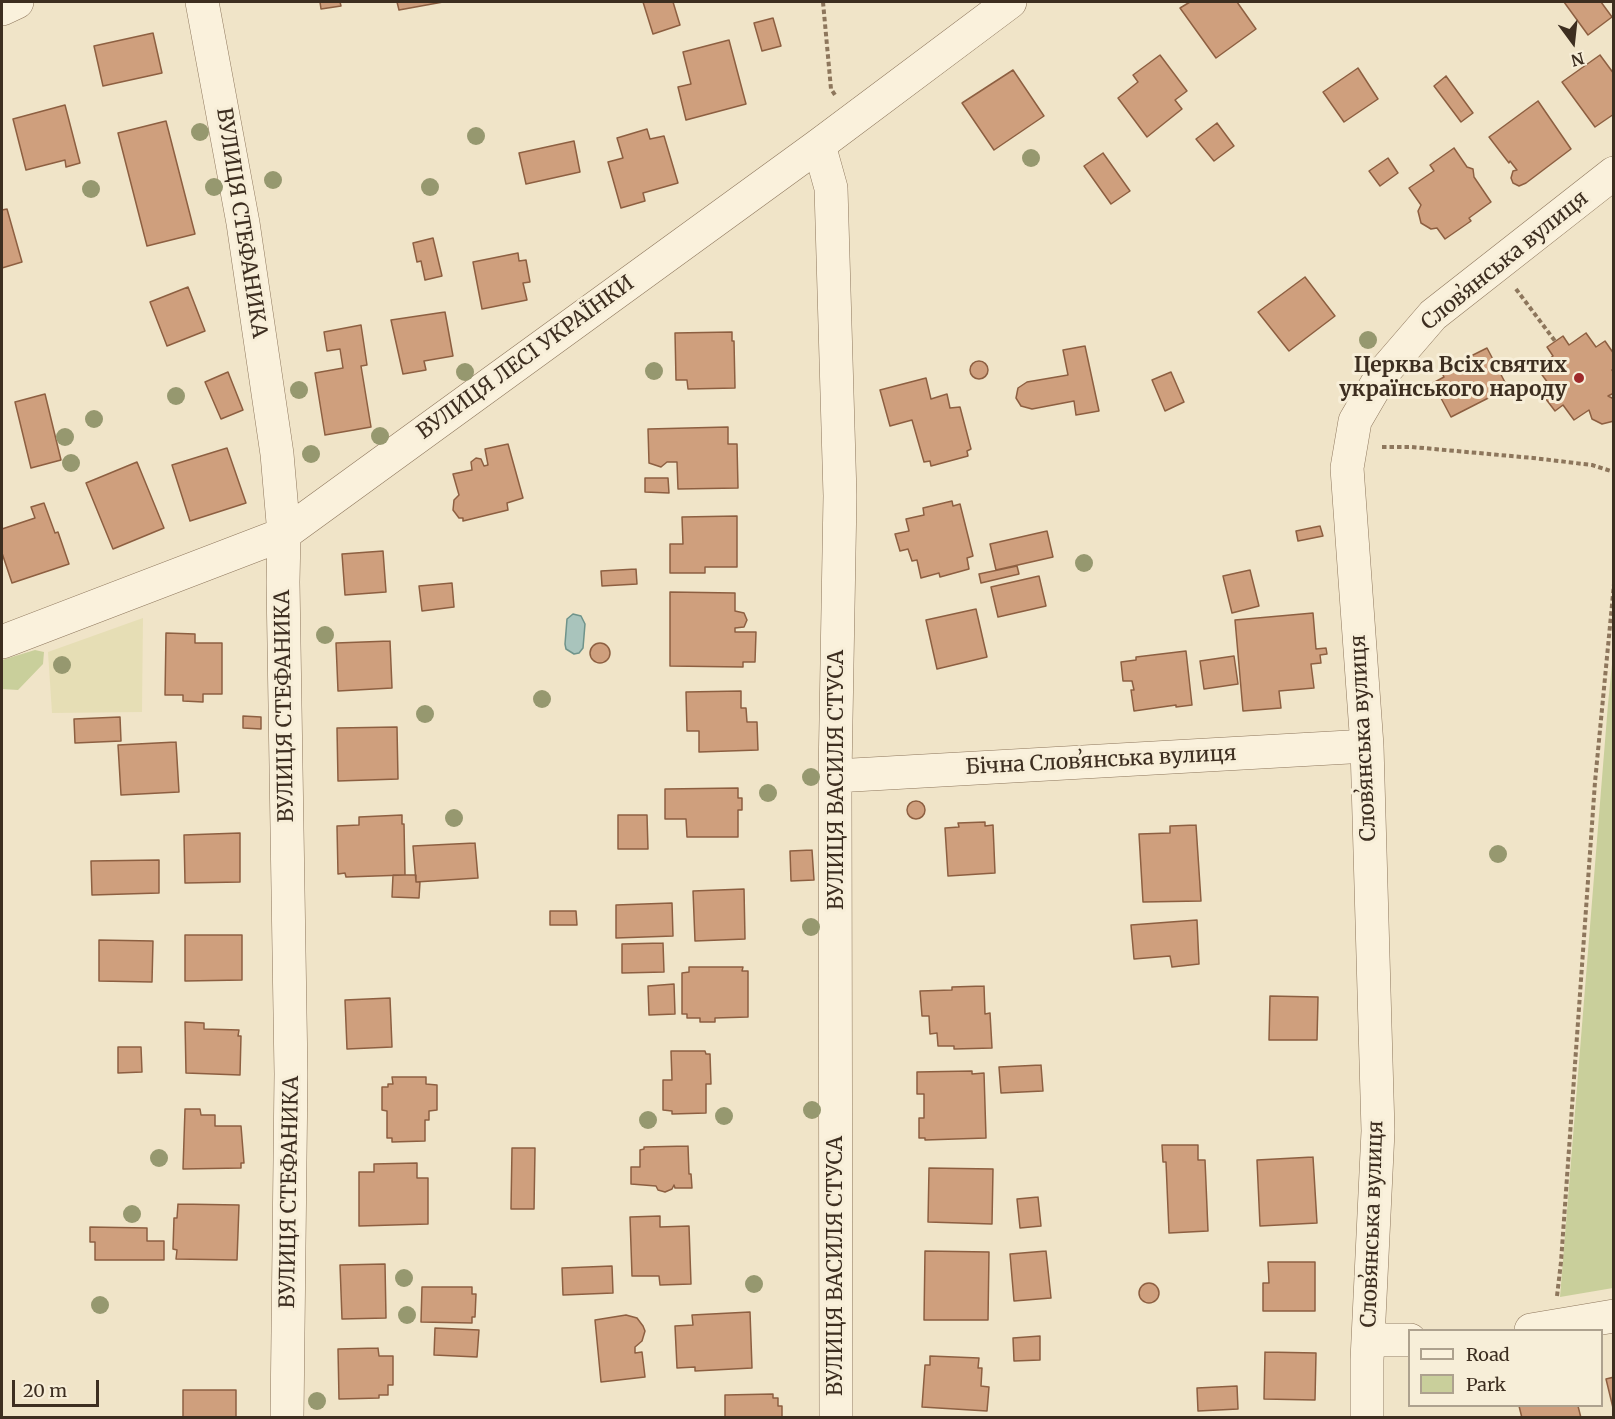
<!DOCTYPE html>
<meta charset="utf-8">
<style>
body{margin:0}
#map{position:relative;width:1615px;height:1419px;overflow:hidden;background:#f0e4c8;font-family:Merriweather,serif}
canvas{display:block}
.frame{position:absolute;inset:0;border:3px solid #3d2e20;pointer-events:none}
.legend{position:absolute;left:1408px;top:1329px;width:195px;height:78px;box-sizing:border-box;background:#f7eed8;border:2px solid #ada18e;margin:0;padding:8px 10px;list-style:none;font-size:18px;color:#3d2e20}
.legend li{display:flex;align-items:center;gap:12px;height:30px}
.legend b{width:30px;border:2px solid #ada18e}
.north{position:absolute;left:1543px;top:12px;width:60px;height:60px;-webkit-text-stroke:4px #f7eed8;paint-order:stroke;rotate:165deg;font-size:16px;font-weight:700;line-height:24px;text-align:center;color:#3d2e20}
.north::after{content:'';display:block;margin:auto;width:21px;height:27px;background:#3d2e20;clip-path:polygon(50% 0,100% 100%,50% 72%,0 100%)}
.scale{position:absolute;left:12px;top:1380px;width:87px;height:27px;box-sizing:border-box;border:3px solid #3d2e20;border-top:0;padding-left:8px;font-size:18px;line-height:21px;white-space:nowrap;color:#3d2e20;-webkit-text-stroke:4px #f7eed8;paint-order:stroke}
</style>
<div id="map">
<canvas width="1615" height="1419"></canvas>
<div class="frame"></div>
<ul class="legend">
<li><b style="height:8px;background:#faf1dc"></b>Road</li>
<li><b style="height:16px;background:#c9cf9b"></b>Park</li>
</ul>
<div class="north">N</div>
<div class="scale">20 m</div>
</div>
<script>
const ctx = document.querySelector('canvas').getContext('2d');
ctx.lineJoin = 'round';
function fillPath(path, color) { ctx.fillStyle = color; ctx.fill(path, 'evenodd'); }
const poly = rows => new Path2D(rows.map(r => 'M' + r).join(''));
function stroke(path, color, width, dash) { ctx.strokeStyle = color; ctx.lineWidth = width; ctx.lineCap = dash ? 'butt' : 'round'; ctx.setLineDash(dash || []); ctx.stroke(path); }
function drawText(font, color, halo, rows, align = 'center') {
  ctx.font = font + ' Merriweather,serif'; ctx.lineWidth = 6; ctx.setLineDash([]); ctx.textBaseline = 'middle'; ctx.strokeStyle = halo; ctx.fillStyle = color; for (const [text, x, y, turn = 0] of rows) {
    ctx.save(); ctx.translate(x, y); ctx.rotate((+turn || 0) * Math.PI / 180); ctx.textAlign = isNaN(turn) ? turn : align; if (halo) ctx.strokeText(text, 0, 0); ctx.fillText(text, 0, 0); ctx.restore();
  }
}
const farmland = poly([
 [143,618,142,712,52,713,48,652]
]);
const green = poly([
 [35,650,44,652,43,664,18,690,2,689,2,660],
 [1613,654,1613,1288,1560,1297,1608,704]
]);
const water = poly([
 [573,614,581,616,585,624,583,648,579,653,574,654,566,649,565,644,567,619,573,614]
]);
const building = poly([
 [320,2,340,2,341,6,321,9,320,2],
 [397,2,443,2,399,10,397,2],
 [643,2,673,2,680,25,653,34,643,2],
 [1190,2,1237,2,1256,29,1216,58,1180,8,1190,2],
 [1564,2,1601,2,1612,17,1588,35,1564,2],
 [773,18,781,46,762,51,754,23,773,18],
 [153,33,162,73,103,86,94,46,153,33],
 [729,40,746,104,686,120,678,87,691,84,683,52,729,40],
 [1160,55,1187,91,1175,100,1182,109,1147,137,1118,98,1138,82,1133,75,1160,55],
 [1600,55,1614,74,1614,114,1595,127,1562,82,1600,55],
 [1358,68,1378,99,1344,122,1323,92,1358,68],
 [1013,70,1044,116,994,150,962,103,1013,70],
 [1446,76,1473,113,1461,122,1434,86,1446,76],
 [1538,101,1571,149,1526,183,1519,186,1513,183,1511,178,1513,171,1517,170,1510,161,1509,163,1489,137,1538,101],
 [65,105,80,163,66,167,65,160,26,170,13,119,65,105],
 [166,121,195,234,147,246,118,133,166,121],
 [1217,123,1234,146,1214,161,1196,139,1217,123],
 [647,129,650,139,664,136,678,183,643,193,645,201,621,208,608,162,623,158,617,138,647,129],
 [574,141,580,172,526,184,519,153,574,141],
 [1454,148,1467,167,1473,169,1474,177,1491,202,1469,218,1471,221,1445,239,1437,228,1431,229,1421,223,1418,211,1421,205,1409,188,1434,171,1430,165,1454,148],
 [1103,153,1130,191,1111,204,1084,166,1103,153],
 [1388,158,1398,173,1380,186,1369,171,1388,158],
 [7,209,22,262,2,268,2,210,7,209],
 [433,238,442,276,425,280,421,261,417,262,413,243,433,238],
 [518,253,519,261,526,260,530,282,523,283,527,300,482,309,473,262,518,253],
 [1305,277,1335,316,1289,351,1258,312,1305,277],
 [188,287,205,331,167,346,150,302,188,287],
 [445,312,453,356,424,361,426,370,403,374,391,320,445,312],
 [361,325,367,365,361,366,371,427,325,435,315,373,343,368,340,349,327,351,324,332,361,325],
 [732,332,732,341,734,341,735,388,688,389,687,380,676,380,675,333,732,332],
 [1586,333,1596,347,1605,341,1614,354,1614,369,1612,370,1614,373,1614,393,1608,396,1614,399,1614,421,1602,424,1592,419,1589,410,1574,420,1563,405,1555,411,1539,390,1548,383,1537,368,1553,356,1547,347,1563,336,1569,345,1586,333],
 [1085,346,1099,411,1076,415,1074,401,1032,409,1021,406,1016,398,1018,388,1027,382,1068,375,1063,350,1085,346],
 [1487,348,1508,388,1451,417,1433,383,1444,377,1441,371,1487,348],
 '970 370a9 9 0 1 1 18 0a9 9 0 1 1-18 0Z',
 [228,372,243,410,221,419,205,382,228,372],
 [1171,372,1184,402,1165,411,1152,380,1171,372],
 [926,378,931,399,947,394,950,408,960,407,971,449,967,451,968,456,931,466,930,461,924,462,912,420,890,426,880,390,926,378],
 [45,394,61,460,31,468,15,402,45,394],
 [728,427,728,444,737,444,738,488,678,489,677,462,667,462,661,467,649,463,648,429,728,427],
 [508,444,523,498,507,503,508,510,463,521,463,518,459,518,453,510,454,500,459,495,453,474,472,470,471,462,476,458,481,459,484,466,488,465,485,449,508,444],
 [227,448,246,503,190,521,172,465,227,448],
 [137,462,164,528,113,549,86,483,137,462],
 [645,478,668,478,669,493,645,492,645,478],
 [952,501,953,506,960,504,973,556,967,558,969,569,940,577,939,573,921,578,917,560,912,561,908,549,900,551,895,534,909,531,906,519,924,515,923,508,952,501],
 [44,503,55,533,58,532,69,564,12,583,2,553,2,529,35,518,31,507,44,503],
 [737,516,737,567,705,567,705,573,670,573,670,544,683,544,682,517,737,516],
 [1320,526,1323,536,1298,541,1296,531,1320,526],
 [1047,531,1053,557,996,570,990,544,1047,531],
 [383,551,386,592,345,595,342,554,383,551],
 [1017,566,1019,574,981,583,979,574,1017,566],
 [636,569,637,584,602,586,601,571,636,569],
 [1250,570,1259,606,1232,613,1223,576,1250,570],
 [1039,576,1046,606,998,617,991,587,1039,576],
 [452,583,454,607,422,611,419,586,452,583],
 [670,592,735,593,735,611,744,613,747,620,744,627,735,628,735,632,756,632,755,662,743,662,743,667,670,666,670,592],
 [976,609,987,657,937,669,926,620,976,609],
 [1313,613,1316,649,1326,648,1327,654,1320,655,1321,663,1311,664,1314,688,1279,691,1281,708,1243,711,1235,620,1313,613],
 [166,633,195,634,195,643,222,643,222,694,203,694,203,702,183,701,183,695,165,695,166,633],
 [390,641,392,688,338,691,336,643,390,641],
 '590 653a10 10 0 1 1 20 0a10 10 0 1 1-20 0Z',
 [1186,651,1192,705,1176,707,1176,705,1134,711,1131,690,1134,690,1132,681,1123,681,1121,662,1136,660,1136,657,1186,651],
 [1234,656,1238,684,1204,689,1200,661,1234,656],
 [741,691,741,708,746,708,747,722,757,722,758,750,699,752,699,731,687,731,686,692,741,691],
 [243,716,261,717,261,729,243,728,243,716],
 [120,717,121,741,75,743,74,719,120,717],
 [397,727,398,779,338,781,337,728,397,727],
 [176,742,179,792,121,795,118,745,176,742],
 [738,788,738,798,742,798,742,810,738,810,738,837,687,837,686,819,665,819,665,789,738,788],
 '907 810a9 9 0 1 1 18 0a9 9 0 1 1-18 0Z',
 [402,815,402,824,404,824,405,875,346,877,345,873,338,874,337,826,359,825,359,817,402,815],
 [618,815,647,815,648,849,618,849,618,815],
 [985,822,985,826,993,825,995,873,948,876,945,828,959,827,958,823,985,822],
 [1196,825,1201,901,1143,902,1139,834,1170,833,1170,826,1196,825],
 [240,833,240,882,185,883,184,835,240,833],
 [475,843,478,878,416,882,413,846,475,843],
 [812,850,814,880,791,881,790,851,812,850],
 [159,860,159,893,92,895,91,861,159,860],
 [393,875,416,875,416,882,420,882,419,898,392,897,393,875],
 [744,889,745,939,695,941,693,891,744,889],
 [672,903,673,936,616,938,616,905,672,903],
 [550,911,576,911,577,925,550,925,550,911],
 [1197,920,1199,964,1172,967,1170,956,1134,959,1131,925,1197,920],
 [185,935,242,935,242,980,185,981,185,935],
 [99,940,153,941,152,982,99,981,99,940],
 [663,943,664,972,622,973,622,944,663,943],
 [689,967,743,967,742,971,748,971,748,1017,715,1018,715,1022,700,1022,700,1018,687,1018,687,1014,682,1014,682,973,689,972,689,967],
 [674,984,675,1014,649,1015,648,986,674,984],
 [984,986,985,1014,990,1013,992,1048,954,1049,954,1046,938,1046,937,1033,930,1034,929,1016,922,1016,920,991,952,990,952,987,984,986],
 [1270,996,1318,997,1317,1040,1269,1040,1270,996],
 [390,998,392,1047,347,1049,345,1000,390,998],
 [185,1022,204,1023,204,1029,239,1030,238,1036,241,1036,240,1075,186,1073,185,1022],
 [118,1047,141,1047,142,1072,118,1073,118,1047],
 [671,1051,705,1051,706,1054,710,1054,711,1084,706,1084,706,1113,672,1114,672,1111,663,1110,663,1080,672,1080,671,1051],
 [1041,1065,1043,1091,1001,1093,999,1067,1041,1065],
 [972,1071,972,1074,984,1073,986,1138,925,1140,925,1138,919,1138,919,1118,924,1118,924,1094,917,1094,917,1072,972,1071],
 [392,1077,426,1077,426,1084,437,1085,437,1110,429,1111,429,1120,425,1120,425,1141,392,1142,392,1138,387,1138,387,1111,382,1110,382,1087,388,1087,388,1084,393,1084,392,1077],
 [185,1109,200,1109,201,1115,215,1115,215,1126,241,1126,244,1163,241,1163,241,1168,183,1169,185,1109],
 [1162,1145,1198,1145,1198,1160,1205,1160,1208,1231,1169,1233,1166,1162,1163,1162,1162,1145],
 [688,1146,689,1174,691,1174,692,1188,675,1188,674,1185,672,1189,665,1192,658,1190,656,1186,631,1184,631,1167,640,1167,640,1150,644,1149,644,1147,688,1146],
 [512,1148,535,1148,534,1209,511,1209,512,1148],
 [1313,1157,1317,1223,1260,1226,1257,1160,1313,1157],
 [417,1163,417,1178,428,1178,428,1224,359,1226,359,1172,374,1172,374,1164,417,1163],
 [929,1168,993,1169,992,1224,928,1222,929,1168],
 [1038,1197,1041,1226,1020,1228,1017,1199,1038,1197],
 [178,1204,239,1205,237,1260,176,1259,177,1250,173,1249,174,1218,177,1218,178,1204],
 [660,1216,660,1227,689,1226,691,1284,660,1285,659,1276,632,1276,630,1217,660,1216],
 [90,1227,147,1228,147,1241,164,1241,164,1260,95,1260,95,1242,90,1242,90,1227],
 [925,1251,989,1252,988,1320,924,1320,925,1251],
 [1046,1251,1051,1298,1014,1301,1010,1254,1046,1251],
 [1268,1262,1315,1262,1315,1311,1263,1311,1263,1283,1269,1283,1268,1262],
 [385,1264,386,1318,342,1319,340,1265,385,1264],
 [612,1266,613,1293,563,1295,562,1268,612,1266],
 '1139 1293a10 10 0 1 1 20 0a10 10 0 1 1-20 0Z',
 [422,1287,472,1287,472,1294,476,1294,475,1317,472,1317,472,1323,421,1322,422,1287],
 [750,1312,752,1368,695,1371,695,1367,677,1368,675,1326,693,1325,692,1315,750,1312],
 [626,1315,637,1318,643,1326,645,1331,642,1341,635,1347,635,1353,642,1352,645,1377,601,1382,595,1320,626,1315],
 [435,1328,479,1330,477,1357,434,1355,435,1328],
 [1040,1336,1040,1360,1014,1361,1013,1338,1040,1336],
 [378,1348,379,1356,393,1356,393,1385,388,1385,388,1395,379,1395,379,1398,339,1399,338,1349,378,1348],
 [1265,1352,1316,1353,1315,1400,1264,1399,1265,1352],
 [930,1356,979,1358,978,1368,982,1368,981,1386,989,1387,987,1411,922,1407,925,1365,930,1365,930,1356],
 [1614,1377,1614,1412,1606,1379,1614,1377],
 [1237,1386,1238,1409,1198,1411,1197,1388,1237,1386],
 [183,1390,236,1390,236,1418,183,1418,183,1390],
 [773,1394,773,1398,778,1398,778,1406,782,1406,782,1418,725,1418,725,1395,773,1394],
 [1519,1406,1578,1406,1581,1418,1522,1418,1519,1406]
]);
const path = poly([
 [823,2,831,89,835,95],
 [1516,289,1555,341],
 [1382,447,1412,447,1533,458,1592,465,1614,472],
 [1557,1296,1561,1262,1595,782,1614,584]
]);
const minor = poly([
 [202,2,243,223,277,454,284,534,283,582,291,1074,287,1418],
 [2,9,17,2],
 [819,145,831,188,840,496,835,776,836,1418],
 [2,642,284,534,819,145,1010,2],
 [835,776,1367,746],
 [1531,1330,1614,1316],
 [1368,1340,1410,1340],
 [1367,1418,1367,1360,1378,1131,1367,746,1347,468,1355,421,1383,373,1433,315,1614,173]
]);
const trees = [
 [200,132],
 [476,136],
 [1031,158],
 [273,180],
 [214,187],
 [430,187],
 [91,189],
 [1368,340],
 [654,371],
 [465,372],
 [299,390],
 [176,396],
 [94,419],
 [380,436],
 [65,437],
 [311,454],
 [71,463],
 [1084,563],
 [325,635],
 [62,665],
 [542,699],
 [425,714],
 [811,777],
 [768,793],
 [454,818],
 [1498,854],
 [811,927],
 [812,1110],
 [724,1116],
 [648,1120],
 [159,1158],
 [132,1214],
 [404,1278],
 [754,1284],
 [100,1305],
 [407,1315],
 [317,1401]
];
const markers = [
 [1579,378,6,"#9e2a2b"]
];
const streetNames = [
 ["ВУЛИЦЯ СТЕФАНИКА",241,223,81],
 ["Словʼянська вулиця",1505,261,-39],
 ["ВУЛИЦЯ ЛЕСІ УКРАЇНКИ",526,358,-36],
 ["ВУЛИЦЯ СТЕФАНИКА",285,706,-91],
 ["Словʼянська вулиця",1364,738,-93],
 ["Бічна Словʼянська вулиця",1101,761,-3],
 ["ВУЛИЦЯ ВАСИЛЯ СТУСА",837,780,-90],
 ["ВУЛИЦЯ СТЕФАНИКА",290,1192,-89],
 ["Словʼянська вулиця",1373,1224,-88],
 ["ВУЛИЦЯ ВАСИЛЯ СТУСА",836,1266,-90]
];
const poiNames = [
 ["Церква Всіх святих",1567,366],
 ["українського народу",1567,390]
];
fillPath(farmland, '#e6deb5');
fillPath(green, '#c9cf9b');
fillPath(water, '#a9c4bc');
stroke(water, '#6f938a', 1.5);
fillPath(building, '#cf9f7d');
stroke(building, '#8d5f41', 1.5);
stroke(minor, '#8d765c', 34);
stroke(path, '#8d765c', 4, [4.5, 3]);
stroke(minor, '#faf1dc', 33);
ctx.fillStyle = '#96986f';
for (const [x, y] of trees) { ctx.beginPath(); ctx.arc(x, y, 9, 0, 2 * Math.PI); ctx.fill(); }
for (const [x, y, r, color] of markers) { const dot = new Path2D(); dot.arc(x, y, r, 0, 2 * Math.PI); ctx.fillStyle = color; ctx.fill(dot); stroke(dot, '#f7eed8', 2); }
drawText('21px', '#3d2e20', '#f7eed8', streetNames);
drawText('bold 21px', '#3d2e20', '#f7eed8', poiNames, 'right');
</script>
